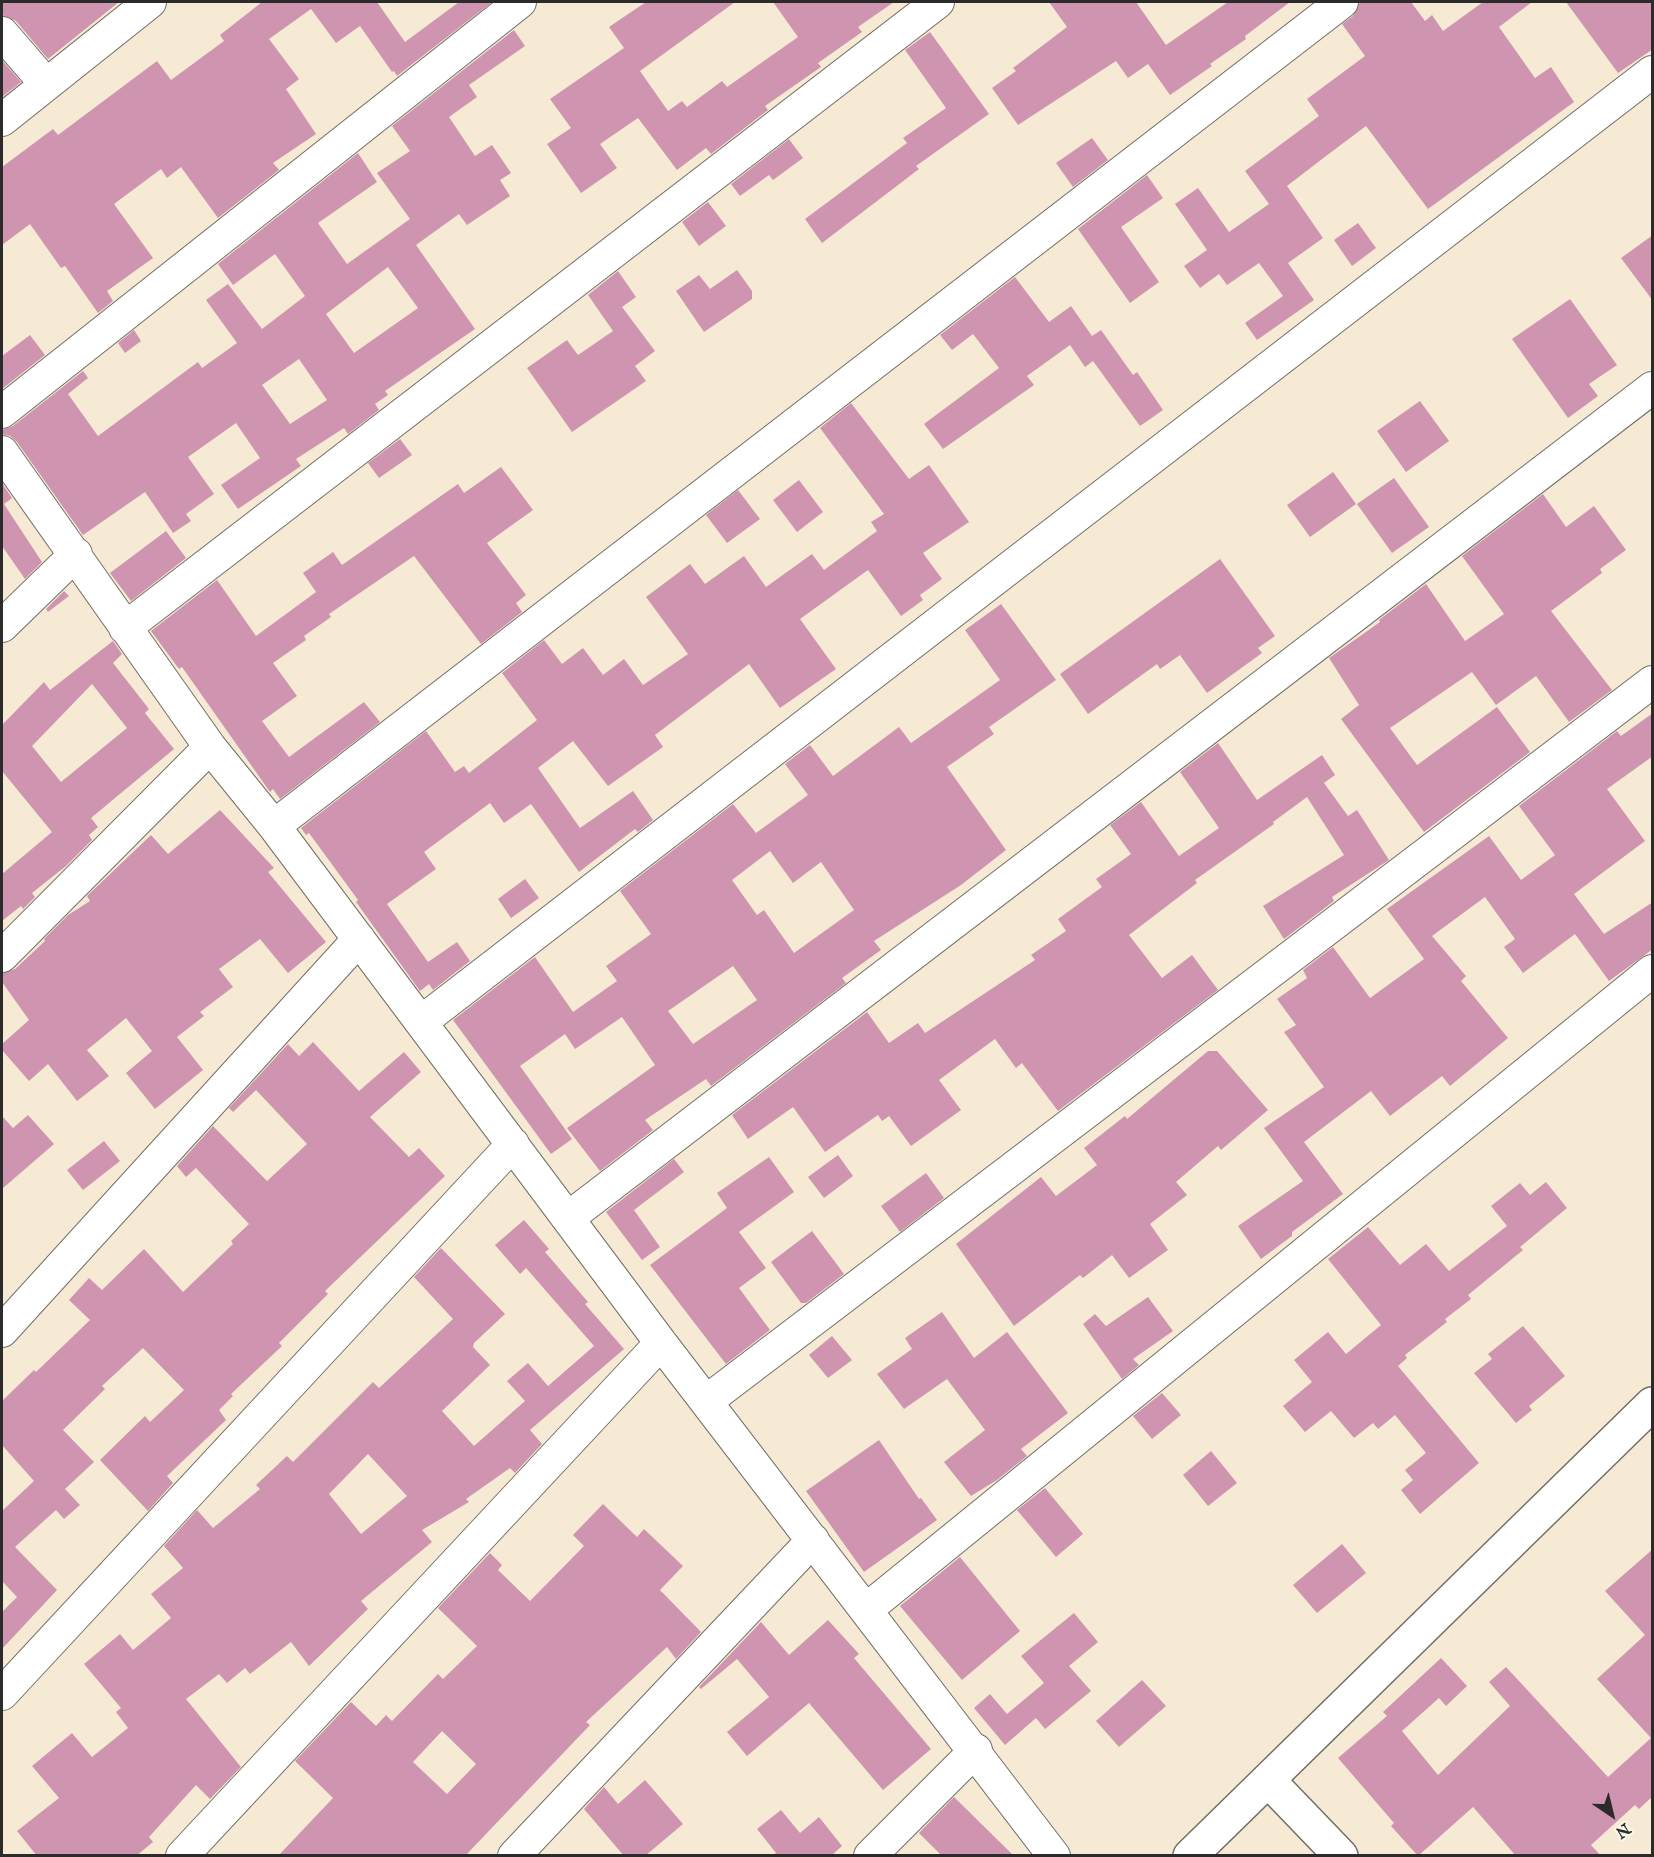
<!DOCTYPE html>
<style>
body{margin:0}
#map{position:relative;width:1654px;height:1857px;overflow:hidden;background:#f6ead4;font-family:"IM FELL English",serif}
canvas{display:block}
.frame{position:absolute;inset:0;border:3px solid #2b2b2b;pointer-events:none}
.north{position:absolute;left:1582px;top:1785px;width:60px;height:60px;-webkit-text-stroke:4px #fbf7ec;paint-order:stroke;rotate:145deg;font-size:16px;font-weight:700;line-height:24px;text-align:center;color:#2b2b2b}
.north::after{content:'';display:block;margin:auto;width:21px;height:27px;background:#2b2b2b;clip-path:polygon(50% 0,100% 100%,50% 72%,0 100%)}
</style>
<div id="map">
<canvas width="1654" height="1857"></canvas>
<div class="frame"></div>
<div class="north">N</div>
</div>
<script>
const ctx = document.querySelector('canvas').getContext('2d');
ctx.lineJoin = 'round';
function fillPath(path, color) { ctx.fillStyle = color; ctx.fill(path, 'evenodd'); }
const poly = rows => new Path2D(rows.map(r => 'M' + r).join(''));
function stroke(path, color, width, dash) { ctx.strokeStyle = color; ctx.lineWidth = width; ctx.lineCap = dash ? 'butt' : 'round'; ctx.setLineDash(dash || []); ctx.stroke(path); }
const building = poly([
 [2,2,119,2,48,59,16,21,2,15],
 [262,2,377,2,405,42,459,2,492,2,397,76,394,71,392,72,360,26,336,43,311,9,269,39,299,79,286,89,316,134,273,163,279,170,218,218,181,167,167,178,161,169,114,204,153,258,107,291,113,301,98,313,65,266,61,268,30,224,2,245,2,167,53,129,58,135,157,61,171,80,224,41,220,35],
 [646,2,735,2,640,71,668,111,682,101,687,107,722,81,727,87,798,37,773,2,894,2,858,27,862,32,818,63,821,67,765,106,768,110,711,154,706,148,677,170,638,118,600,144,617,168,581,193,547,144,571,128,550,99,624,48,609,27],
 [1049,2,1136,2,1166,45,1228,2,1290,2,1245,36,1246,39,1210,64,1212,66,1170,95,1148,64,1128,78,1116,61,1018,125,992,88,1016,71,1013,68,1067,27],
 [1360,2,1411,2,1425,21,1432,15,1443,31,1483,2,1532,2,1499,27,1535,78,1551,67,1574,102,1428,209,1366,126,1326,156,1287,186,1323,238,1288,263,1314,300,1257,340,1245,323,1283,296,1259,263,1227,285,1219,274,1200,288,1184,266,1207,250,1175,204,1198,188,1229,232,1269,204,1245,171,1319,116,1307,99,1365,56,1342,24,1353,16],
 [1566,2,1653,2,1653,49,1618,73],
 [514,30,525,46,469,85,477,97,449,117,475,156,492,145,511,173,500,180,510,196,467,225,459,214,416,245,475,329,385,391,388,395,375,404,379,410,348,434,344,428,296,459,301,466,238,509,221,485,260,458,236,423,188,457,214,494,186,514,191,521,173,533,145,492,83,535,17,442,10,436,2,434,2,430,13,426,83,371,88,378,68,394,98,436,198,362,202,368,237,343,206,300,228,284,262,329,305,296,275,254,233,285,218,264,358,153,377,182,318,223,347,264,410,219,377,173,410,151,392,126],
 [388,267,418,308,354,353,326,314],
 [299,359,327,400,290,424,262,385],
 [930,32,989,114,916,166,919,169,822,243,805,219,907,143,903,138,946,108,905,50],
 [2,60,21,82,2,97],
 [1092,138,1108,160,1073,187,1056,163],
 [789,139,803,158,773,180,769,175,740,196,731,184],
 [1147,175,1163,198,1121,227,1159,282,1130,303,1078,229],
 [708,202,726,226,699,246,682,222],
 [1358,223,1376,248,1352,266,1334,240],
 [1653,235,1653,301,1621,258],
 [737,270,752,291,752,299,704,332,676,291,699,275,710,289],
 [618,271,636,297,622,307,655,351,635,366,646,381,572,432,527,368,567,340,578,355,613,331,588,295],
 [1015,277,1049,322,1071,306,1092,336,1101,330,1133,375,1137,372,1163,410,1140,426,1093,361,1085,367,1070,345,1027,376,1034,385,943,449,924,424,999,368,973,334,952,350,940,335],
 [1570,299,1617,365,1589,384,1598,396,1568,418,1512,339],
 [134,330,141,341,125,353,118,343],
 [30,335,45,355,2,389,2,356],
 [1420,401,1449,441,1406,472,1377,431],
 [851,403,909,479,929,465,969,522,923,553,942,579,920,595,923,600,901,616,868,570,800,619,836,669,780,708,749,664,655,735,663,747,608,786,573,741,538,768,580,828,633,791,653,820,638,832,635,829,579,872,531,804,504,823,490,803,424,852,436,869,387,904,428,962,457,942,470,961,433,990,429,984,420,991,356,902,358,900,309,833,306,835,301,828,426,731,455,772,464,766,469,773,537,720,502,673,544,640,562,664,583,648,603,675,624,659,643,685,688,654,646,597,690,564,705,584,744,556,766,587,812,554,824,570,877,531,871,522,884,514,820,428],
 [400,439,412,455,379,478,368,463],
 [501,467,533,510,487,543,526,595,516,603,522,612,481,644,414,556,329,614,331,617,304,636,306,640,273,663,297,696,262,721,289,757,364,702,380,722,280,799,273,789,270,792,182,667,179,669,151,631,217,580,256,636,316,592,303,573,333,552,342,565,458,484,464,493],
 [1333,472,1356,504,1310,537,1287,505],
 [1394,478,1429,527,1392,553,1357,504],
 [799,480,823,512,797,532,773,500],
 [2,483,12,498,4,504,42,562,25,579,2,546],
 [738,490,760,519,727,543,706,515],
 [1543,494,1566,527,1594,506,1626,550,1600,569,1602,573,1551,611,1612,690,1569,722,1536,676,1496,705,1472,672,1390,728,1417,765,1497,707,1530,752,1424,832,1341,719,1359,705,1329,658,1380,622,1379,620,1426,584,1465,641,1504,614,1462,556],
 [166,531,186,558,131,601,110,573],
 [1220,559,1275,636,1258,648,1262,653,1207,693,1180,655,1160,669,1157,664,1088,714,1060,674],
 [64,591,69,596,48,612,46,609],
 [1001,604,1056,680,989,727,994,734,947,767,1006,850,961,885,874,941,881,950,842,978,846,983,711,1086,706,1079,645,1120,653,1130,600,1171,567,1128,655,1065,622,1017,575,1049,565,1034,520,1066,572,1139,551,1154,453,1020,535,957,573,1012,617,981,606,966,651,934,620,891,733,804,756,833,808,795,785,764,810,745,833,776,899,727,911,743,1000,680,965,630],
 [770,851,793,883,821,862,854,910,794,953,764,910,757,915,732,880],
 [733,966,757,1000,693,1044,668,1011],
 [113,641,122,654,113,663,149,709,145,713,174,749,91,818,98,827,89,835,92,840,66,866,32,893,35,897,23,909,21,906,2,921,2,874,52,832,2,771,2,725,44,682,50,690],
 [92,684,127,728,61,782,32,746],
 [1653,713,1653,756,1607,789,1645,841,1574,894,1604,934,1653,902,1653,949,1609,981,1575,934,1523,973,1504,947,1515,939,1485,897,1432,936,1466,976,1461,981,1508,1038,1450,1086,1442,1076,1390,1116,1371,1091,1304,1142,1343,1194,1292,1232,1292,1236,1261,1259,1238,1226,1303,1181,1264,1128,1324,1087,1284,1032,1296,1025,1277,999,1307,978,1303,970,1333,947,1370,998,1424,959,1387,909,1489,836,1521,880,1555,855,1519,806,1617,731,1621,736],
 [1218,743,1257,800,1322,755,1335,775,1324,783,1348,816,1357,810,1389,860,1332,897,1334,901,1284,939,1263,906,1344,855,1307,797,1273,822,1274,824,1195,880,1197,883,1129,935,1162,978,1192,955,1218,990,1058,1111,1022,1063,1016,1068,995,1039,939,1080,961,1110,911,1146,889,1116,882,1121,878,1115,825,1152,793,1107,748,1139,732,1115,867,1012,889,1043,918,1023,925,1033,1035,960,1031,955,1066,931,1058,919,1102,887,1096,879,1131,854,1110,825,1141,802,1179,856,1219,828,1180,772],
 [220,810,274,868,268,872,326,942,288,973,260,939,219,969,233,987,200,1012,204,1016,177,1037,203,1070,155,1109,126,1073,152,1051,126,1018,87,1050,109,1076,77,1101,48,1064,29,1081,2,1050,2,1044,29,1020,2,982,2,973,15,969,45,941,44,939,68,915,90,901,87,896,151,835,168,854],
 [525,879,539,898,511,918,498,899],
 [313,1042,359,1091,404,1052,421,1072,370,1117,409,1157,419,1148,445,1176,325,1291,328,1294,279,1343,282,1346,231,1394,233,1396,219,1410,226,1420,167,1476,173,1483,148,1511,100,1460,145,1416,150,1422,184,1390,143,1348,102,1386,105,1389,63,1430,94,1462,65,1489,80,1505,64,1519,56,1510,15,1547,57,1590,2,1649,2,1612,17,1597,2,1581,2,1511,34,1481,2,1445,2,1401,34,1370,36,1372,90,1320,69,1300,89,1278,102,1290,144,1249,183,1292,233,1244,231,1241,249,1224,196,1168,186,1177,177,1166,213,1126,267,1181,307,1144,256,1090,233,1112,229,1108,288,1044,299,1056],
 [1208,1051,1217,1051,1268,1110,1221,1150,1218,1146,1176,1182,1187,1195,1150,1224,1168,1250,1129,1278,1112,1255,1083,1278,1080,1275,1014,1326,956,1244,1041,1177,1056,1196,1097,1165,1084,1148,1125,1116,1127,1119],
 [28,1115,54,1144,2,1189,2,1116,13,1128],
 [104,1141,120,1161,83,1190,67,1170],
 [838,1155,853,1176,824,1198,808,1177],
 [769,1157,794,1192,739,1232,766,1268,739,1288,770,1330,726,1364,650,1265,727,1208,717,1193],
 [674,1159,684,1172,634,1210,660,1247,642,1260,606,1212],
 [926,1173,944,1198,900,1232,881,1206],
 [1546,1182,1567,1208,1520,1247,1523,1250,1468,1295,1471,1299,1445,1319,1447,1322,1405,1355,1407,1358,1398,1366,1479,1463,1420,1514,1401,1490,1413,1480,1405,1470,1426,1453,1395,1415,1378,1429,1373,1423,1354,1438,1331,1411,1305,1432,1283,1406,1312,1382,1294,1360,1328,1332,1346,1354,1381,1325,1328,1259,1368,1227,1400,1265,1426,1244,1449,1271,1507,1226,1491,1206,1520,1183,1530,1195],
 [524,1220,549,1249,545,1252,588,1302,585,1304,624,1349,530,1430,542,1444,515,1473,510,1468,466,1499,469,1502,422,1530,432,1542,361,1601,368,1609,309,1666,291,1642,250,1674,245,1668,227,1683,219,1674,186,1699,241,1767,210,1799,196,1785,149,1837,153,1842,136,1856,37,1856,17,1831,59,1798,32,1766,72,1733,92,1757,128,1728,116,1712,121,1708,84,1664,120,1634,133,1650,171,1618,151,1594,183,1568,164,1546,197,1510,213,1528,260,1489,256,1485,287,1456,293,1462,373,1382,379,1388,453,1319,414,1277,441,1248,505,1314,474,1343,473,1347,490,1365,442,1411,474,1446,525,1401,507,1381,528,1363,548,1386,594,1346,526,1268,520,1274,495,1245],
 [368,1454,407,1496,361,1534,329,1494],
 [812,1231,844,1274,806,1303,801,1303,771,1262],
 [1148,1297,1173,1331,1133,1359,1139,1365,1122,1379,1083,1324,1095,1314,1106,1326],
 [942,1312,974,1358,1007,1332,1068,1413,1021,1449,1027,1456,997,1480,971,1496,944,1462,985,1430,947,1379,904,1409,877,1374,912,1349,905,1338],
 [1523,1326,1565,1376,1529,1406,1532,1410,1516,1423,1474,1373,1492,1359,1488,1354],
 [832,1336,852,1360,828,1378,809,1355],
 [1162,1393,1181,1415,1152,1439,1133,1416],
 [879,1440,919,1499,921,1498,937,1520,864,1572,806,1491],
 [1211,1451,1237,1483,1208,1506,1183,1475],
 [1045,1488,1083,1534,1056,1557,1017,1510],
 [603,1504,637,1537,644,1529,683,1566,660,1590,701,1632,676,1659,667,1647,586,1722,590,1725,465,1856,278,1856,333,1798,295,1761,351,1702,376,1726,386,1715,392,1721,438,1674,443,1679,477,1646,438,1608,490,1553,502,1565,498,1570,530,1601,584,1546,573,1535],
 [442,1731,476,1764,447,1794,413,1762],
 [1342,1544,1366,1573,1317,1613,1293,1585],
 [1653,1549,1653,1796,1639,1809,1635,1805,1591,1845,1601,1856,1516,1856,1473,1807,1418,1856,1391,1826,1394,1823,1338,1758,1387,1716,1383,1712,1441,1658,1467,1686,1446,1706,1439,1698,1402,1731,1438,1775,1510,1706,1489,1682,1506,1667,1608,1777,1651,1738,1597,1679,1645,1635,1605,1591],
 [960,1557,1020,1631,962,1680,900,1606],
 [1074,1613,1098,1642,1069,1666,1091,1691,1045,1729,1036,1718,1005,1745,974,1708,990,1694,1007,1714,1044,1683,1021,1656],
 [828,1620,859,1654,854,1658,931,1749,883,1790,809,1703,747,1756,727,1732,769,1697,737,1659,701,1689,699,1687,761,1622,789,1655],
 [1142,1680,1166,1706,1119,1747,1096,1721],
 [645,1780,683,1824,645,1856,624,1856,584,1809,604,1787,618,1804],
 [954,1797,1014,1856,942,1856,919,1833],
 [781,1810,800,1833,819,1817,842,1846,831,1856,772,1856,776,1853,757,1829]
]);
const minor = poly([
 [2,33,46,84],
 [2,120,150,2],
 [2,412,520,2],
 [2,452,210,747,274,826,661,1343,1054,1856],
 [2,626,76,554],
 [125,628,938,2],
 [274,826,1342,2],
 [2,956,210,747],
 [421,1022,1652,72],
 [568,1218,1652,388],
 [2,1331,359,939],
 [708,1400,1652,682],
 [867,1609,1652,971],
 [2,1694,513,1144],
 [182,1856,661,1343],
 [514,1856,813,1540],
 [870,1856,976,1750]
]);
const tertiary = poly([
 [1268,1780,1341,1856],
 [1190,1856,1652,1404]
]);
fillPath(building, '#cf95b0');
stroke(minor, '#726e66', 34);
stroke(tertiary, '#726e66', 36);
stroke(minor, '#fff', 32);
stroke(tertiary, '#fff', 33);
</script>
